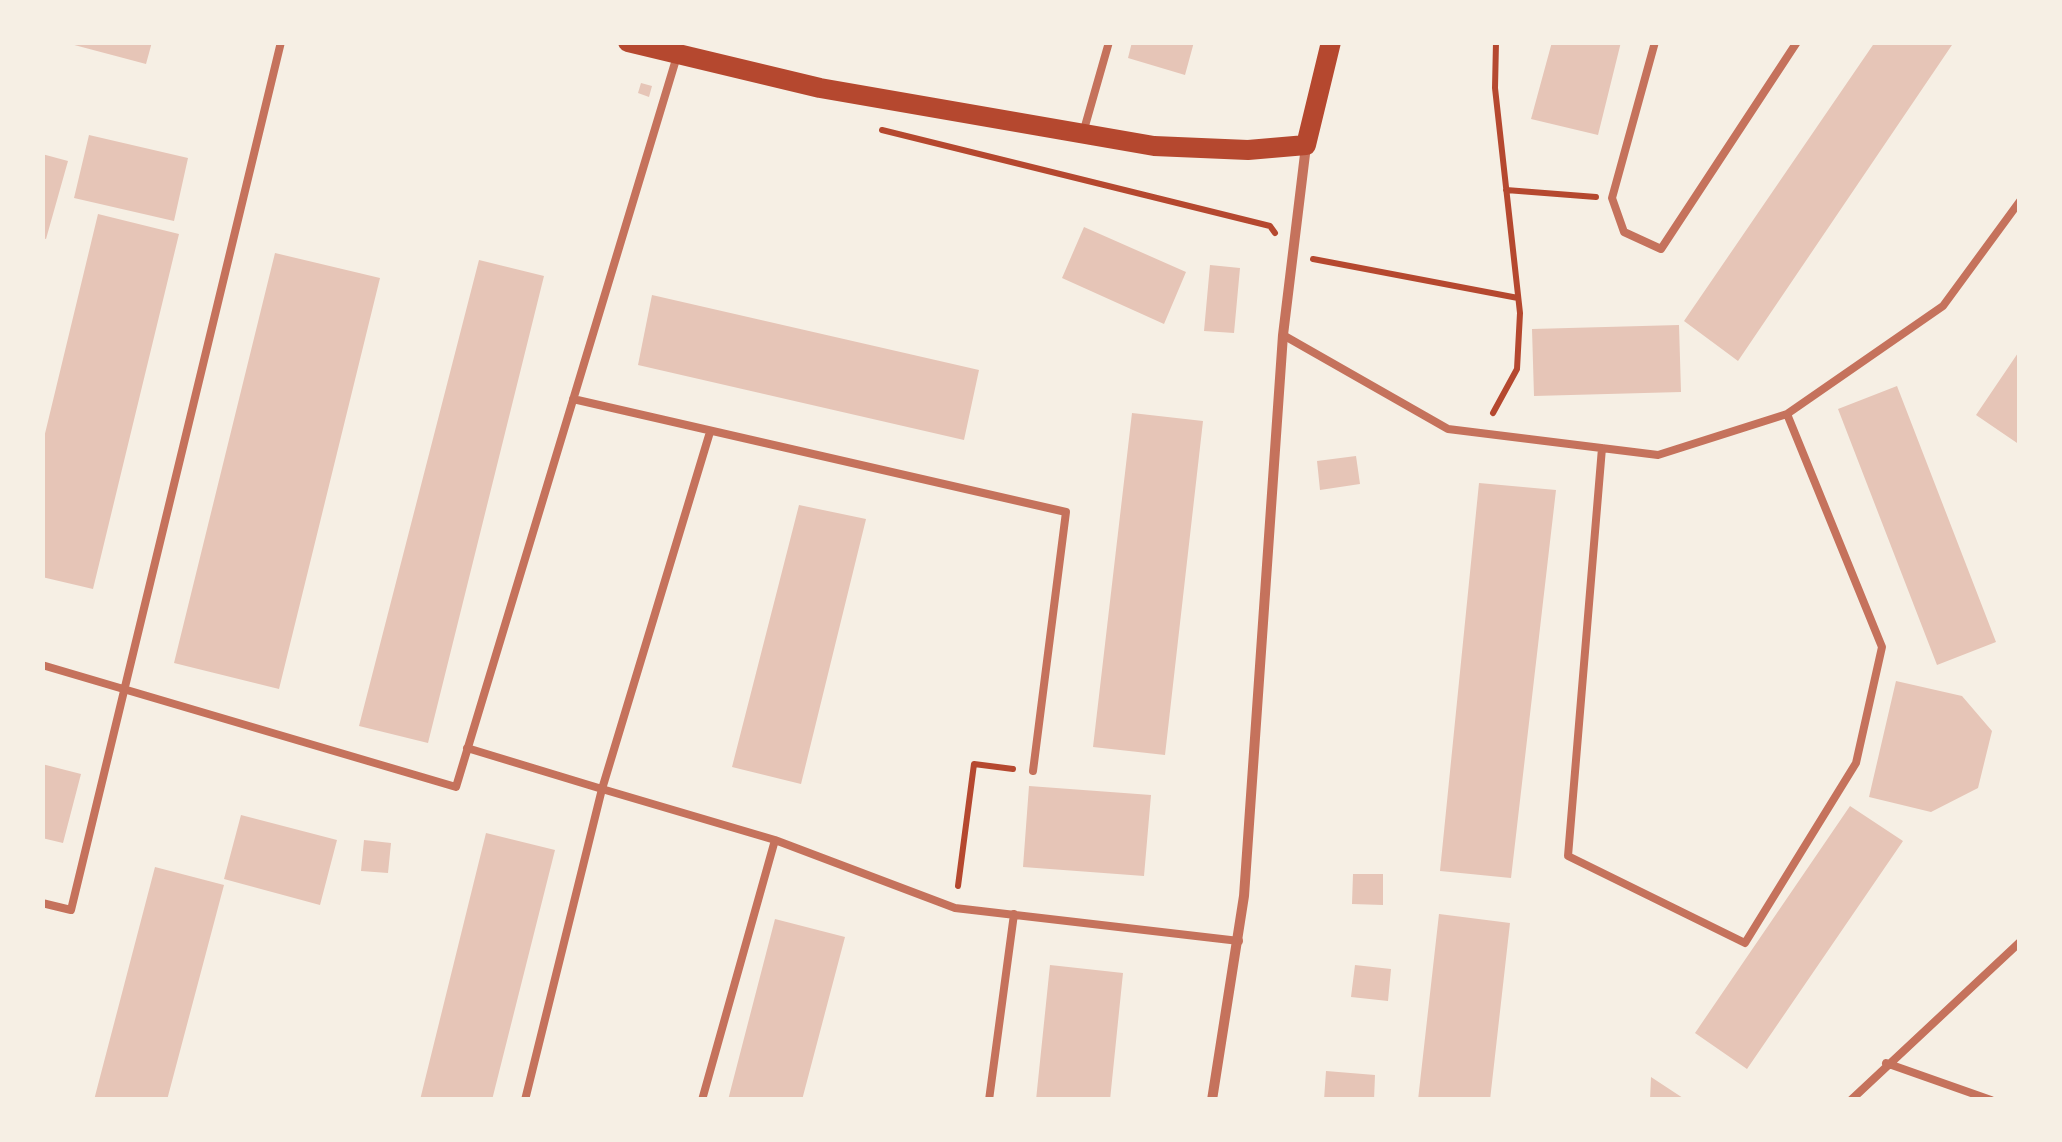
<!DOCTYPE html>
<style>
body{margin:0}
#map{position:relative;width:2062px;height:1142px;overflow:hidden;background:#f6efe4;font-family:"Work Sans",sans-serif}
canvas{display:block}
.frame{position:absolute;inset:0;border:45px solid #f6efe4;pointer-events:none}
</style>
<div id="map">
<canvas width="2062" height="1142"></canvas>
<div class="frame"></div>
</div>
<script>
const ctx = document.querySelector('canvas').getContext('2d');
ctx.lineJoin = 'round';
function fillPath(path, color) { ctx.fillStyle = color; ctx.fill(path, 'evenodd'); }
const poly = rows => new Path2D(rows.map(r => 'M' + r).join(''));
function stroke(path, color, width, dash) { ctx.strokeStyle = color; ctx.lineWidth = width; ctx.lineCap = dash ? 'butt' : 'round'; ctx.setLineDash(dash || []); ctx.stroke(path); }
const building = poly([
 [63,42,152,42,146,64],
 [1132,42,1194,42,1185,75,1128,58],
 [1552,42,1621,42,1598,135,1531,119],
 [1875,42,1954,42,1738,361,1684,321],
 [641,83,652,86,649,97,638,93],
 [89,135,188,158,174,221,74,198],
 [42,154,68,161,46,239,42,238],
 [98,214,179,234,93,589,42,577,42,446],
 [1084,227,1186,272,1164,324,1062,278],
 [275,253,380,278,279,689,174,663],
 [479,260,544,276,428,743,359,726],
 [1210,265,1240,268,1234,333,1204,331],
 [652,295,979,370,964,440,638,365],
 [1679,325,1681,392,1534,396,1532,329],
 [2020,350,2020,445,1976,415],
 [1897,386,1996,642,1937,665,1838,409],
 [1132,413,1203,421,1165,755,1093,747],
 [1356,456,1360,484,1320,490,1317,461],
 [1479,483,1556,490,1511,878,1440,871],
 [799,505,866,519,801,784,732,767],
 [1896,681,1962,696,1992,731,1978,788,1931,812,1869,797],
 [42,764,81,774,63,843,42,838],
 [1029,786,1151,795,1144,876,1023,867],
 [1850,806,1903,841,1747,1069,1695,1033],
 [241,815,337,840,320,905,224,879],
 [486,833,555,850,492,1100,420,1100],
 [364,840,391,843,388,873,361,871],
 [155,867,224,885,167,1100,94,1100],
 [1353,874,1383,874,1383,905,1352,904],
 [1439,914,1510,923,1490,1100,1418,1100],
 [775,919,845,937,802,1100,728,1100],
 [1050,965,1123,973,1110,1100,1036,1100],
 [1355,965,1391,969,1388,1001,1351,997],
 [1326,1071,1375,1075,1374,1100,1324,1100],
 [1651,1077,1686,1100,1650,1100]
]);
const path = poly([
 [882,130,1270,226,1275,233],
 [1506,190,1596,197],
 [1313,259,1518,298],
 [1493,413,1517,369,1520,313,1495,88,1496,42],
 [958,886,974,764,1013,769]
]);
const service = poly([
 [1655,42,1612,198,1624,232,1661,249,1797,42],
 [1083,133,1109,42],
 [1283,335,1448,429,1658,455,1787,414,1943,306,2020,201],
 [573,399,1066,512,1033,771],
 [1602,448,1568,856,1745,943,1856,763,1882,647,1787,414],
 [42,665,456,787,677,56],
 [467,748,602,789,710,432],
 [42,903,71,910,281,42],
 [1886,1063,1991,1100],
 [525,1100,602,789,775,840,955,908,1239,941],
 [702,1100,775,840],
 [989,1100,1014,914],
 [1851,1100,2020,942]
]);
const minor = poly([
 [1212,1100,1244,896,1283,335,1306,146]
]);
const secondary = poly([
 [628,42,820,88,1154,146,1248,150,1306,145,1331,42]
]);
fillPath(building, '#e6c5b7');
stroke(path, '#b5482f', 6);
stroke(service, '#c5725c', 8);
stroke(minor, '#c5725c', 10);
stroke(secondary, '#b5482f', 20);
</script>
